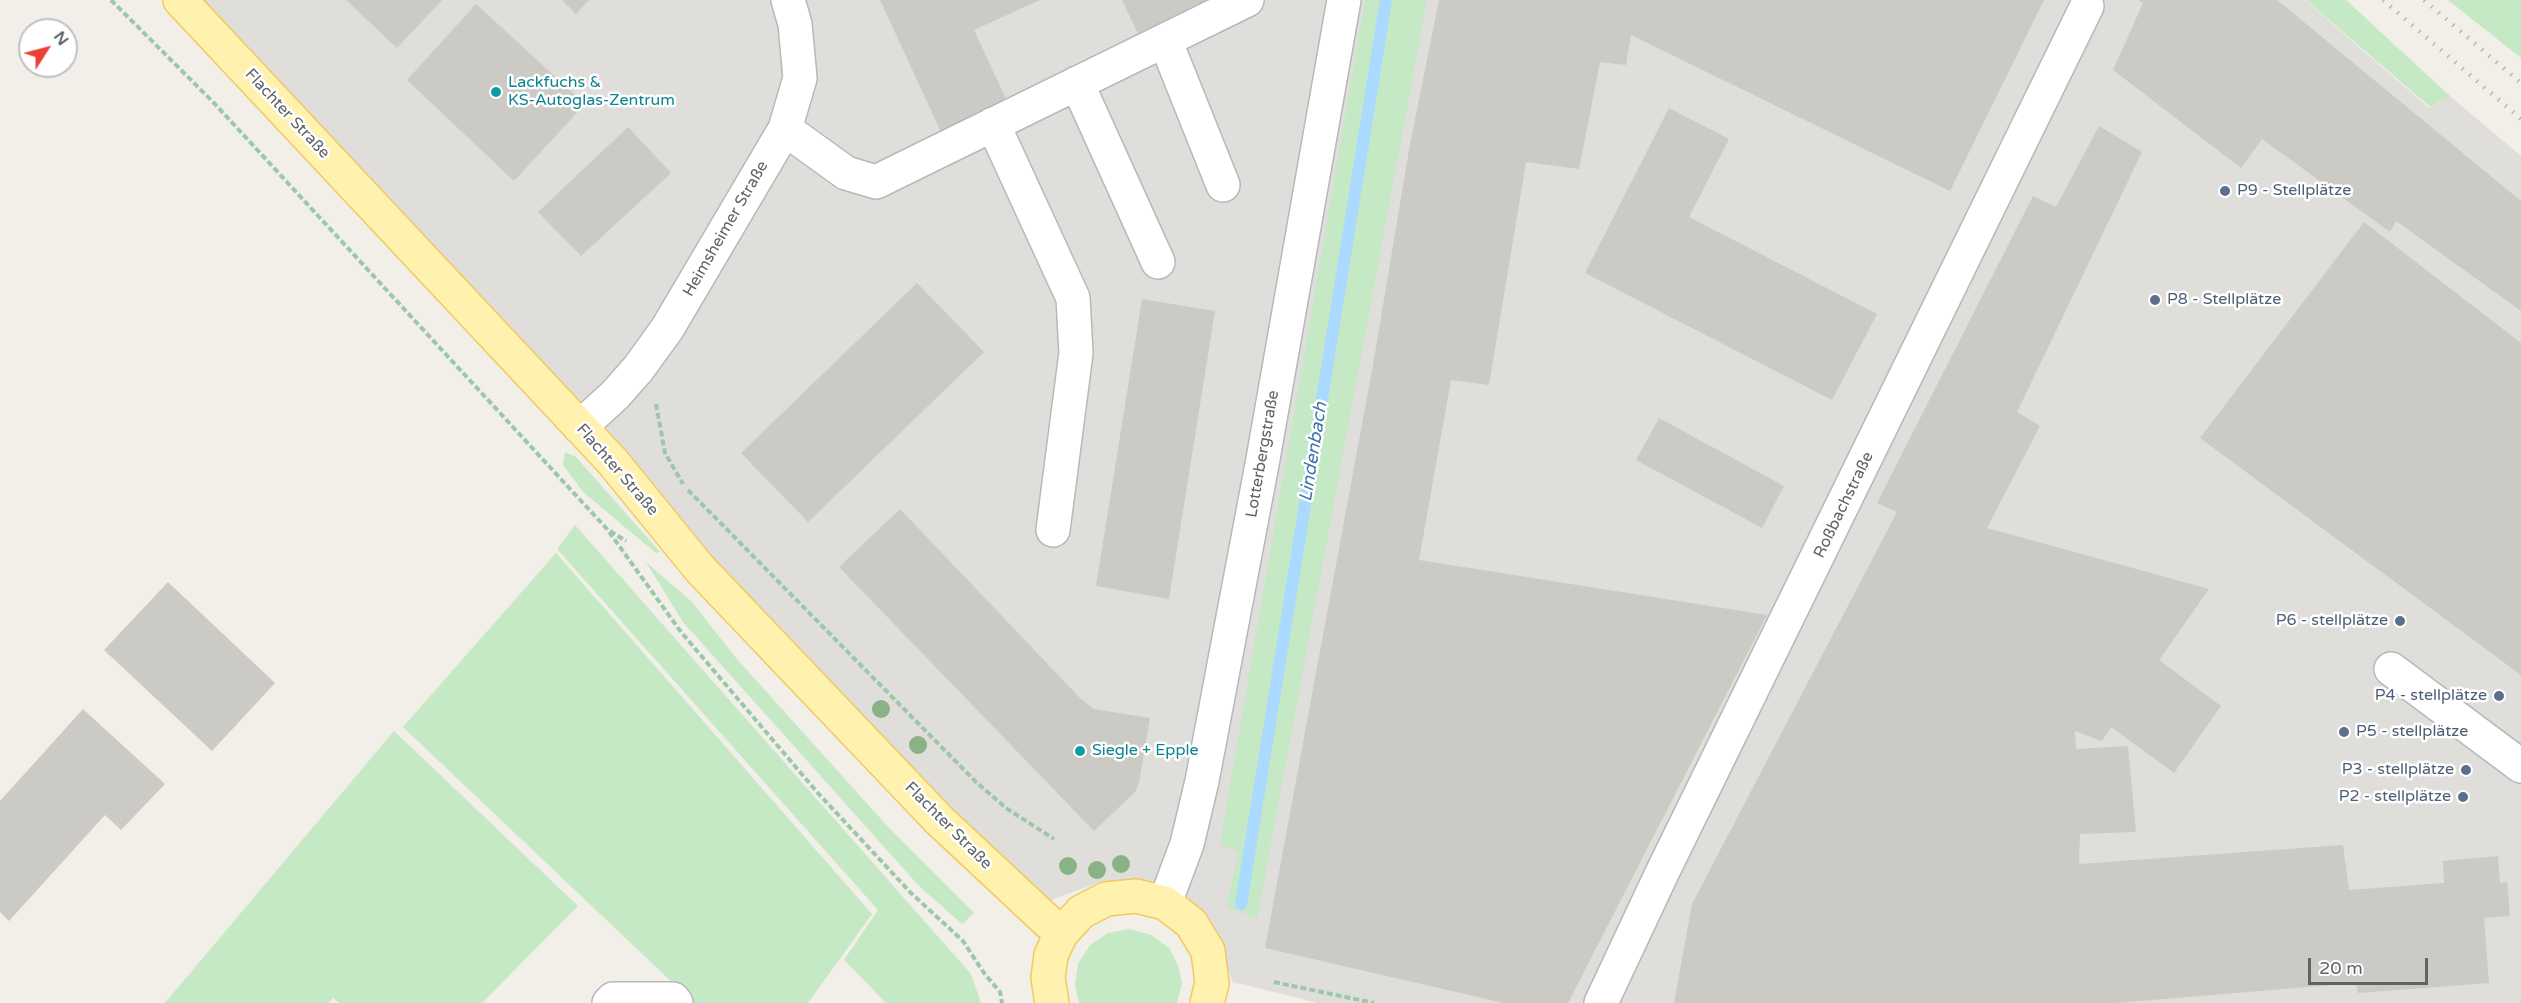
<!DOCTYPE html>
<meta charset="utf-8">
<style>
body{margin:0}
#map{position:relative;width:2521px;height:1003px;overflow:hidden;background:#f1efe8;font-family:"Varela Round",sans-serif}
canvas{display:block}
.north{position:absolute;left:18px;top:18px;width:60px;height:60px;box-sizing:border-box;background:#fff;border:2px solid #bfc1c3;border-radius:50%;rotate:54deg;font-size:16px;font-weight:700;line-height:24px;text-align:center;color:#5f6368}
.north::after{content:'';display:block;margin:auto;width:21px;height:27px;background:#ea4335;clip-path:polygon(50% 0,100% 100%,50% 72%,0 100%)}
.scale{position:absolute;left:2308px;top:958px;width:120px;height:27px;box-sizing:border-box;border:3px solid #5f6368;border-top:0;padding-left:8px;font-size:18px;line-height:21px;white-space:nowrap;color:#5f6368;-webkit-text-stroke:4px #fff;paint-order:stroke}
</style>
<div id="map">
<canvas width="2521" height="1003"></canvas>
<div class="north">N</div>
<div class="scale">20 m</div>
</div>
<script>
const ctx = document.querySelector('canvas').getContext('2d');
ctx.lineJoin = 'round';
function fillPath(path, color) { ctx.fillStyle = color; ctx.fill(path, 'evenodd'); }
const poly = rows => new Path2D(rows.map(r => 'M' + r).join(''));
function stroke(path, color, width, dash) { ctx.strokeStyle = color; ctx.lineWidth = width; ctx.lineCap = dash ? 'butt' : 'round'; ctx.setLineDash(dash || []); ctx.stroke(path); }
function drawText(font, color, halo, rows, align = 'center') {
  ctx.font = font + ' "Varela Round",sans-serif'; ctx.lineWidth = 5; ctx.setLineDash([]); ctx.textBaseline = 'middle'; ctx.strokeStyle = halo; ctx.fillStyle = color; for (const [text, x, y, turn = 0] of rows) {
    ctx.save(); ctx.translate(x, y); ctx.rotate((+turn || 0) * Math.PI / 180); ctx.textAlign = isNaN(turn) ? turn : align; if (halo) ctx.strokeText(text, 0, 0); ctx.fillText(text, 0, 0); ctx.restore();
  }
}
const industrial = poly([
 [180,0,2305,0,2429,108,2450,96,2521,156,2521,1003,1318,1003,1233,982,1209,928,1169,890,1103,881,1043,903,939,820]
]);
const green = poly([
 [1365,0,1427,0,1257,919,1226,906,1239,851,1220,844],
 [2306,0,2346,0,2450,96,2430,107],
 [2448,0,2521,0,2521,58],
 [565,452,576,457,660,552,656,553,584,493,563,465],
 [575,525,971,974,981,1003,886,1003,844,960,878,910,557,549],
 [556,553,872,914,808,1003,694,1003,403,727],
 [646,562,692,602,736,658,890,829,974,913,962,924,919,886,683,622],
 [394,731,578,906,482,1003,339,1003,333,998,328,1003,165,1003],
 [1130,929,1151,935,1169,948,1178,965,1182,983,1177,1003,1079,1003,1075,985,1078,964,1090,945,1108,933]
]);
const stream = poly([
 [1241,904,1386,0]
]);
const building = poly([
 [346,0,442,0,397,48],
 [562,0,589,0,576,14],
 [880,0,1040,0,974,30,1007,101,941,132],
 [1122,0,1209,0,1212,8,1141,40],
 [1439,0,2044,0,1950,191,1631,35,1626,65,1600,62,1579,169,1526,162,1489,385,1451,380,1419,560,1767,615,1568,1003,1504,1003,1265,948,1373,365,1410,144],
 [2138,0,2277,0,2521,201,2521,311,2396,221,2390,232,2262,139,2241,168,2113,70,2143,3],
 [476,4,585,104,514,181,407,80],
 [1669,108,1729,139,1689,217,1877,314,1832,400,1585,273],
 [2099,126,2142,152,2017,412,2040,426,1987,528,2209,589,2159,660,2221,706,2174,773,2111,727,2102,741,2075,731,2076,749,2128,746,2136,832,2080,834,2079,864,2343,845,2349,890,2444,883,2443,861,2498,856,2500,883,2507,882,2510,916,2484,918,2489,983,2358,993,2356,983,2116,1003,1674,1003,1692,904,1897,512,1877,503,2033,196,2056,207],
 [628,127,671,173,581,256,538,212],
 [2364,222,2521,343,2521,675,2200,438],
 [917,283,984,352,808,522,741,453],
 [1142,299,1215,311,1169,599,1096,586],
 [1659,418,1784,486,1762,528,1636,460],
 [900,509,1080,698,1094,709,1150,718,1139,783,1135,792,1094,831,839,567],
 [168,582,275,683,212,751,104,650],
 [83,709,165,784,121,830,105,815,9,921,0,912,0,801]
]);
const path = poly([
 [111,0,214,103,607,529,681,632,817,792,911,893,963,941,984,973,1000,992,1002,1003],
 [656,404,665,453,683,484],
 [688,490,977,783,1006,808,1054,839],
 [610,531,626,541],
 [1274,982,1374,1003]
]);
const minor = poly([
 [1165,40,1223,185],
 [1077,83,1158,262],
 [993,124,1073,298,1076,353,1053,530],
 [785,129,846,173,876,182,1247,0],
 [580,427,615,395,638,369,667,329,785,129,800,78,795,24,788,0],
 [2391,669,2521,766],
 [1165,903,1187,844,1202,781,1263,459,1344,0],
 [609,1003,613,999,673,999,676,1003],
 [1601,1003,1662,873,2087,6]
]);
const major = poly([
 [180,0,612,461,700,569,939,820,1061,934],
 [1052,1003,1048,978,1051,955,1061,934,1081,912,1106,899,1136,896,1165,903,1191,923,1208,951,1212,983,1207,1003]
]);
const rail = poly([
 [2383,0,2521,119],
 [2424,0,2521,83]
]);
const trees = [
 [881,709],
 [918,745],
 [1121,864],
 [1068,866],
 [1097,870]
];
const markers = [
 [496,92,6,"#0f9aa8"],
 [2225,191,6,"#5c6f8a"],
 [2155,300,6,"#5c6f8a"],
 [2400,621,6,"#5c6f8a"],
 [2499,696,6,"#5c6f8a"],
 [2344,732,6,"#5c6f8a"],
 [1080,751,6,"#0f9aa8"],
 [2466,770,6,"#5c6f8a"],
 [2463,797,6,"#5c6f8a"]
];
const cultureNames = [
 ["Lackfuchs &",508,83],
 ["KS-Autoglas-Zentrum",508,101],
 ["Siegle + Epple",1092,751]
];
const streetNames = [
 ["Flachter Straße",287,114,47],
 ["Heimsheimer Straße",726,229,-60],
 ["Lotterbergstraße",1263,454,-80],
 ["Flachter Straße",617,470,49],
 ["Roßbachstraße",1844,505,-64],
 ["Flachter Straße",948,826,45]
];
const serviceNames = [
 ["P9 - Stellplätze",2237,191,"left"],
 ["P8 - Stellplätze",2167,300,"left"],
 ["P6 - stellplätze",2388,621],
 ["P4 - stellplätze",2487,696],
 ["P5 - stellplätze",2356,732,"left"],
 ["P3 - stellplätze",2454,770],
 ["P2 - stellplätze",2451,797]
];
const waterNames = [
 ["Lindenbach",1314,452,-81]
];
fillPath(industrial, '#e0deda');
fillPath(green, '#c5e8c5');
stroke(stream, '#aadaff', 12);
fillPath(building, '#cccac5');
stroke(minor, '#b5b8bc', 36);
stroke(major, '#f2c960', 36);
stroke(path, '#9cc7a9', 4, [6, 3]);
stroke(minor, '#fff', 33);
stroke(major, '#fff2af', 33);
stroke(rail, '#b6b7b8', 4.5, [1.5, 8]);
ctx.fillStyle = '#89b387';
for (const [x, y] of trees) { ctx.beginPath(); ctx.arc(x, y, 9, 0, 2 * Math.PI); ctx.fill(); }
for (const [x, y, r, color] of markers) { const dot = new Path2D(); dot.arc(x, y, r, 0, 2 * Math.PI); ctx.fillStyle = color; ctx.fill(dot); stroke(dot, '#fff', 2); }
drawText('16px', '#0d838f', '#fff', cultureNames, 'left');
drawText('16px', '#5f6368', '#fff', streetNames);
drawText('16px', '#4e5e75', '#fff', serviceNames, 'right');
drawText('italic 18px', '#4174aa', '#fff', waterNames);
</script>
